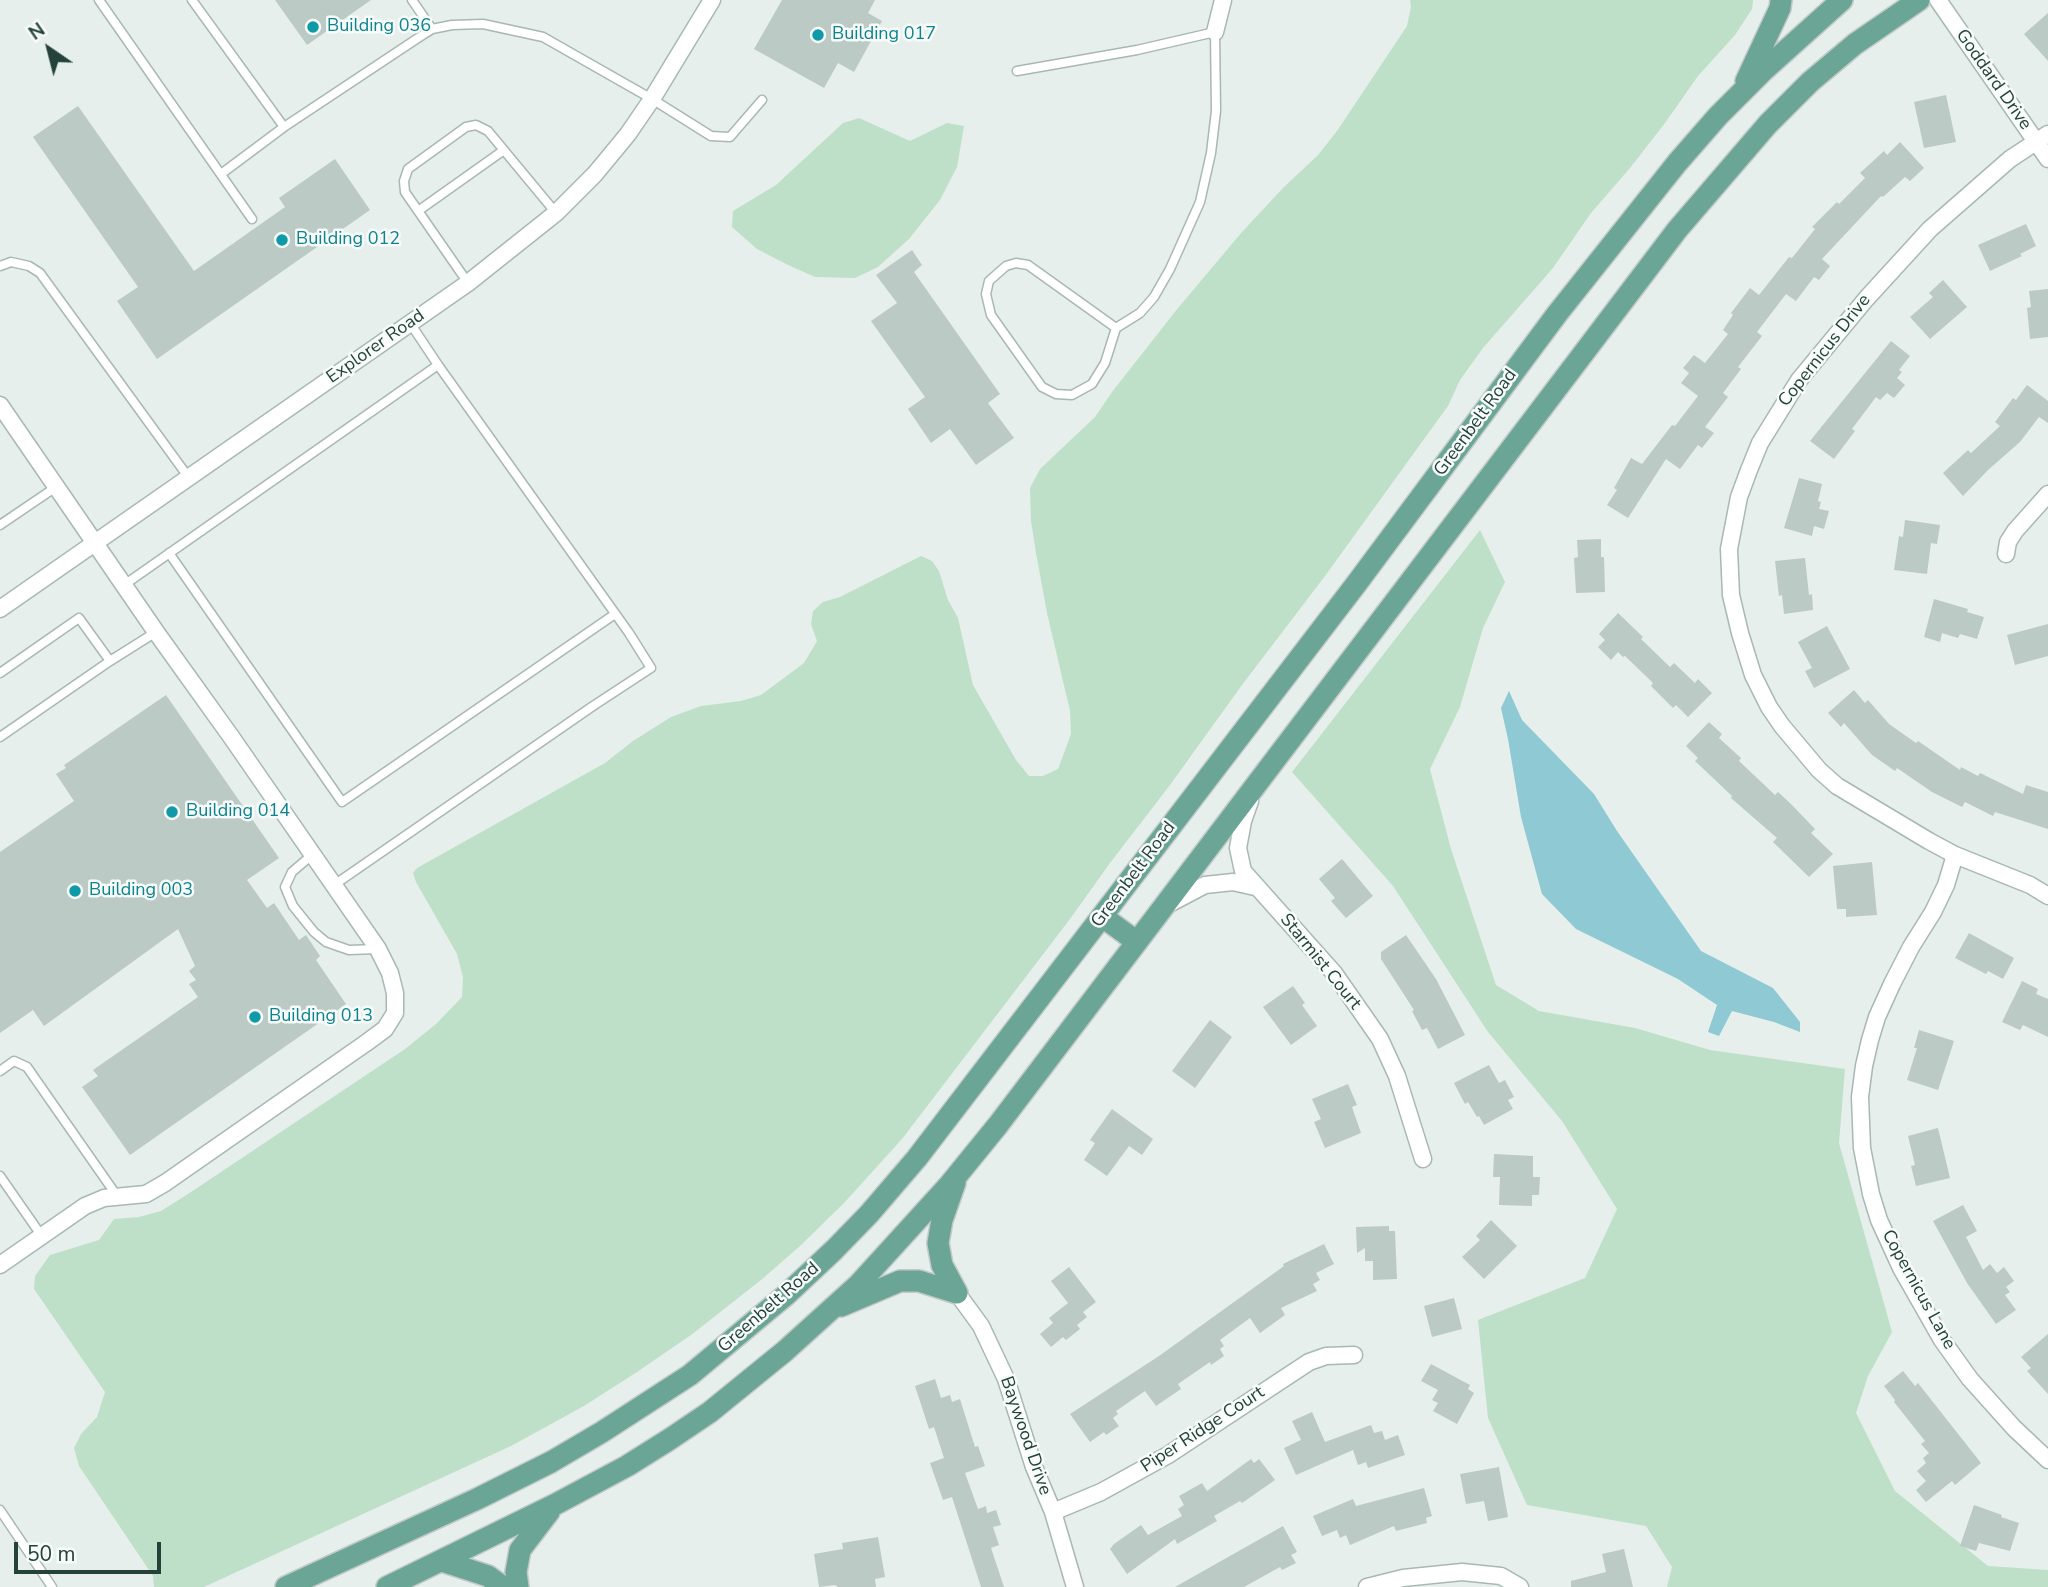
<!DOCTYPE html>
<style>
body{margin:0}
#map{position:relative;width:2048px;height:1587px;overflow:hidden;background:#e6efeb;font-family:"Nunito Sans",sans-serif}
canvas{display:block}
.north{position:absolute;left:14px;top:14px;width:70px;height:70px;-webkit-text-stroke:5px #f7fbf9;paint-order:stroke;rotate:325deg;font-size:19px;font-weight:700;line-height:28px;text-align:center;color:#24423a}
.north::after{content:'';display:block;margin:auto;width:24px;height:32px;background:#24423a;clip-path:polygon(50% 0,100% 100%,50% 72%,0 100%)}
.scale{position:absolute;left:14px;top:1542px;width:147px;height:32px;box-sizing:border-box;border:4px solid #24423a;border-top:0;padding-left:9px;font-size:21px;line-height:24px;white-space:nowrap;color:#24423a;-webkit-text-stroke:5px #f7fbf9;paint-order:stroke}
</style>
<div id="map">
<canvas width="2048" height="1587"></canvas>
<div class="north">N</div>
<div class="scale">50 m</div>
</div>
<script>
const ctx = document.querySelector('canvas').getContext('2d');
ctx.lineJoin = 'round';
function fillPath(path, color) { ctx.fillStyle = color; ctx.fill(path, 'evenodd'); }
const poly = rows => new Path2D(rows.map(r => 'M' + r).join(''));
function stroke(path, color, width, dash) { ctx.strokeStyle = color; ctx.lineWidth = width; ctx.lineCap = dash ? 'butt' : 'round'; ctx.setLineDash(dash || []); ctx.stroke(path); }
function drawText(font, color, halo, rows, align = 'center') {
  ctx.font = font + ' "Nunito Sans",sans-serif'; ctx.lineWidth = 5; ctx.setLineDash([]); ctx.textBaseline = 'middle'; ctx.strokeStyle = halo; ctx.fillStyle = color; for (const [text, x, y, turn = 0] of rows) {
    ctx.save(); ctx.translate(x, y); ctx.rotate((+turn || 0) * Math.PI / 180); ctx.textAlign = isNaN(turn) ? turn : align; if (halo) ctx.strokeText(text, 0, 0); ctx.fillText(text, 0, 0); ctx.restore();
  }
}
const green = poly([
 [1410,0,1753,0,1752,9,1735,35,1698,76,1665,123,1630,168,1591,213,1553,268,1483,348,1460,380,1448,406,1325,576,1242,685,1170,785,1110,863,1070,919,902,1139,844,1203,800,1246,761,1280,691,1335,637,1372,584,1406,511,1446,204,1587,154,1587,153,1576,79,1466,74,1448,81,1434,97,1417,105,1392,34,1289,35,1276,50,1255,99,1240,114,1219,139,1217,161,1211,188,1194,405,1049,436,1024,462,997,463,977,457,954,416,882,413,873,417,868,605,763,633,741,671,717,701,706,741,701,761,695,804,663,817,641,811,624,813,611,823,602,840,597,921,556,932,561,939,571,948,600,958,618,973,685,1016,760,1029,776,1043,776,1058,769,1071,734,1070,711,1047,613,1036,553,1031,521,1030,488,1040,469,1095,417,1112,392,1178,308,1242,232,1283,188,1318,155,1337,131,1407,26,1411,7],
 [859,118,910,141,947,123,964,126,957,167,940,200,909,239,878,267,855,278,815,277,786,264,757,249,732,227,733,211,776,185,843,123],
 [1480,530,1505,582,1483,628,1460,707,1430,769,1451,849,1496,985,1539,1011,1635,1028,1710,1050,1845,1069,1839,1143,1892,1332,1868,1376,1856,1413,1895,1491,1988,1566,2048,1570,2048,1587,1667,1587,1672,1567,1646,1526,1527,1505,1488,1418,1478,1320,1585,1278,1617,1209,1562,1121,1488,1032,1393,886,1292,772]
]);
const water = poly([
 [1509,691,1522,720,1594,794,1617,831,1701,951,1773,988,1800,1022,1800,1032,1774,1022,1732,1011,1719,1036,1708,1032,1717,1005,1678,979,1576,929,1542,894,1521,817,1508,739,1501,708]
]);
const building = poly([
 [275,0,371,0,307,45],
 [782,0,875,0,868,13,882,21,854,72,838,63,824,88,754,49],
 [2048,13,2048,61,2024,34],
 [1946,95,1956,142,1924,148,1914,102],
 [78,106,194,271,285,207,279,198,335,159,370,210,157,359,117,301,138,287,33,137],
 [1900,142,1924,168,1910,181,1905,177,1883,197,1881,196,1822,259,1830,266,1819,280,1814,277,1796,301,1786,294,1757,332,1762,336,1738,367,1741,369,1723,393,1728,397,1705,427,1714,433,1702,448,1698,445,1680,469,1666,459,1628,518,1607,505,1617,490,1614,488,1631,458,1642,464,1672,425,1675,426,1698,396,1681,383,1689,373,1683,368,1694,355,1705,363,1728,334,1723,330,1733,315,1731,313,1750,288,1759,295,1789,257,1792,258,1815,229,1812,227,1837,202,1839,204,1865,178,1860,173,1884,151,1887,155],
 [2026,224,2036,246,2020,254,2022,256,1990,271,1978,245],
 [912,250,922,265,914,272,1000,394,988,403,1014,438,976,465,950,429,931,443,908,409,925,397,871,321,897,303,876,275],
 [1943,280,1967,307,1930,339,1910,317,1933,297,1929,293],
 [2048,289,2048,337,2030,339,2027,308,2031,307,2029,291],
 [1891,341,1910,356,1899,370,1902,372,1897,378,1905,385,1894,398,1887,393,1880,400,1876,397,1852,429,1855,431,1834,459,1810,441],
 [2027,385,2048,401,2048,423,2039,417,2020,442,1988,470,1963,496,1943,473,1968,450,1971,453,2000,426,1995,422,2013,398,2016,400],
 [1799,478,1822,484,1818,501,1821,502,1819,509,1829,511,1824,529,1814,526,1812,536,1784,528],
 [1905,520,1940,525,1937,544,1931,543,1927,574,1894,570,1899,536,1903,537],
 [1601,539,1601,557,1604,557,1605,592,1576,593,1574,558,1578,557,1577,540],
 [1805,558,1809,595,1812,594,1813,610,1784,614,1782,595,1779,596,1775,561],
 [1934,599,1968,609,1967,612,1984,617,1977,639,1960,634,1958,638,1942,633,1940,642,1924,637],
 [1618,613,1643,637,1641,639,1670,667,1674,663,1695,683,1698,679,1712,693,1688,717,1676,705,1673,708,1651,686,1653,683,1625,656,1623,657,1618,652,1611,660,1598,647,1605,640,1599,634],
 [2048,624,2048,656,2015,665,2007,635],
 [1827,626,1850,669,1814,688,1805,671,1812,668,1798,642],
 [1854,690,1865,703,1868,700,1889,724,1916,743,1918,741,1960,770,1961,767,1978,776,1980,773,2023,794,2026,785,2048,792,2048,829,1995,812,1993,816,1965,802,1962,807,1932,792,1897,768,1895,771,1872,755,1844,723,1841,727,1828,713],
 [166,695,279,858,247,880,267,908,274,903,299,940,306,935,320,956,316,960,346,1004,130,1155,82,1087,98,1076,93,1070,198,997,189,984,196,980,189,971,195,966,178,929,44,1026,33,1010,0,1033,0,852,74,801,56,774,66,768,64,765],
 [1709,722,1722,734,1719,738,1741,758,1739,761,1775,795,1778,792,1791,804,1815,829,1811,833,1833,854,1809,877,1773,842,1777,838,1731,798,1732,796,1695,761,1698,758,1686,746],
 [1342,859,1373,896,1346,918,1331,901,1335,898,1319,879],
 [1872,862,1877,915,1846,917,1846,909,1837,909,1833,866],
 [1969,933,2014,958,2003,979,1988,971,1986,974,1955,958],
 [1406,935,1436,979,1465,1035,1438,1049,1427,1028,1422,1030,1412,1011,1414,1010,1381,959,1381,952],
 [2022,981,2038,989,2036,994,2048,999,2048,1037,2023,1025,2020,1030,2002,1022],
 [1293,986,1305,1003,1302,1005,1317,1026,1291,1045,1263,1007],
 [1210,1020,1232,1037,1195,1088,1172,1071],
 [1919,1030,1954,1041,1938,1090,1907,1080,1917,1048,1914,1048],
 [1489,1065,1499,1083,1505,1080,1514,1097,1508,1100,1513,1109,1484,1125,1479,1116,1477,1117,1468,1102,1465,1104,1454,1083],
 [1348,1084,1357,1105,1352,1107,1361,1133,1325,1148,1314,1122,1321,1119,1312,1099],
 [1112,1109,1153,1139,1142,1155,1129,1146,1107,1176,1084,1160,1095,1143,1090,1140],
 [1938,1128,1950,1178,1916,1186,1911,1166,1915,1165,1908,1136],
 [1494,1154,1533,1156,1533,1177,1540,1177,1539,1195,1532,1195,1532,1206,1499,1205,1500,1177,1493,1177],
 [1963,1205,1977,1231,1966,1237,1983,1270,1990,1264,1997,1273,2004,1267,2014,1281,2006,1287,2010,1292,2005,1295,2016,1310,1996,1324,1967,1283,1933,1221],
 [1491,1220,1517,1246,1484,1279,1462,1257,1480,1240,1476,1236],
 [1389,1226,1389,1231,1395,1231,1397,1279,1373,1280,1373,1261,1365,1261,1365,1248,1357,1253,1356,1227],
 [1324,1244,1334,1264,1316,1273,1320,1280,1313,1284,1317,1291,1281,1308,1285,1315,1260,1333,1250,1318,1220,1340,1224,1346,1220,1349,1224,1356,1211,1365,1210,1362,1178,1384,1181,1389,1156,1406,1145,1391,1116,1411,1118,1414,1113,1418,1119,1426,1106,1435,1104,1432,1090,1442,1070,1414,1159,1356,1284,1266,1283,1264],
 [1069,1267,1096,1302,1083,1312,1087,1317,1077,1325,1080,1329,1066,1340,1063,1337,1051,1347,1040,1334,1053,1323,1049,1318,1068,1303,1051,1281],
 [1454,1298,1462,1329,1432,1337,1424,1306],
 [2048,1334,2048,1394,2027,1371,2031,1368,2021,1357],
 [1431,1364,1470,1385,1468,1389,1474,1393,1457,1424,1433,1411,1438,1403,1432,1400,1438,1390,1421,1381],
 [1903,1371,1915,1386,1918,1383,1981,1463,1955,1485,1952,1481,1926,1502,1916,1490,1926,1481,1917,1471,1926,1463,1923,1458,1929,1453,1921,1444,1925,1441,1894,1402,1895,1400,1884,1386],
 [935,1379,941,1398,950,1395,952,1402,960,1399,975,1447,978,1446,985,1466,965,1473,978,1509,986,1506,987,1513,996,1510,1001,1525,993,1527,999,1545,991,1548,1004,1587,981,1587,952,1497,943,1500,930,1463,944,1458,934,1427,929,1429,915,1386],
 [1312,1412,1325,1442,1371,1425,1374,1433,1382,1431,1385,1440,1398,1435,1405,1455,1368,1468,1366,1462,1358,1465,1353,1450,1296,1475,1284,1448,1301,1440,1292,1421],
 [1251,1459,1254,1463,1259,1459,1275,1480,1242,1503,1240,1501,1214,1516,1217,1521,1177,1544,1175,1539,1127,1574,1110,1549,1114,1544,1141,1525,1148,1535,1182,1516,1178,1509,1184,1505,1179,1496,1202,1483,1207,1491],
 [1499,1467,1508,1517,1488,1521,1484,1501,1466,1504,1460,1474],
 [1424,1488,1432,1516,1426,1518,1427,1523,1396,1531,1394,1526,1350,1545,1346,1535,1340,1538,1337,1530,1322,1536,1313,1516,1353,1499,1356,1506],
 [1974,1505,2002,1515,2001,1517,2019,1523,2010,1551,1979,1543,1976,1551,1960,1546],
 [1283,1526,1297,1552,1291,1555,1296,1563,1282,1570,1280,1567,1244,1587,1175,1587],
 [878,1537,885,1577,875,1579,876,1587,838,1587,835,1585,819,1587,814,1554,843,1549,842,1543],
 [1624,1549,1633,1587,1571,1587,1571,1581,1606,1572,1602,1554]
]);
const service = poly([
 [99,0,252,219],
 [192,0,284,127],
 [412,0,432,29],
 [1017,71,1137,50,1215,32,1216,111,1211,153,1200,202,1170,269,1154,297,1140,313,1116,328,1105,363,1092,384,1072,395,1056,394,1042,387,991,315,986,294,989,281,1006,266,1016,263,1028,265,1116,328],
 [221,174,284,127,418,38,432,29,452,25,483,24,543,37,652,99,711,136,730,137,762,100],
 [418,211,504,150],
 [0,266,11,262,29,266,40,273,189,478],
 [468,283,405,192,404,181,408,169,466,127,476,125,488,131,556,213],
 [410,323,438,365],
 [0,525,56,487],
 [169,553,342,802,615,614],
 [124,585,438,365,629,633,651,668,593,706,334,885],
 [0,673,79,618,110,661],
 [0,737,110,661,156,632],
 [313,854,292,872,285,887,293,906,314,932,326,942,349,950,378,949],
 [0,1071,14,1061,27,1067,117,1196],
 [0,1176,41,1235],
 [0,1510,52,1587]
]);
const minor = poly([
 [1938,0,2048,159],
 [1215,32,1223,0],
 [2048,134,2010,159,1930,229,1866,299,1799,380,1760,443,1749,470,1739,497,1729,549,1731,595,1740,633,1753,675,1769,707,1782,726,1819,770,1837,786,1929,841,1955,855,2030,885,2048,896],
 [0,405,156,632,232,738,378,949,390,973,395,993,395,1013,385,1029,366,1043,165,1183,146,1194,104,1198,85,1206,0,1265],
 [2006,554,2008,542,2015,531,2048,494],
 [0,609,468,283,556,213,595,174,628,134,652,99,712,0],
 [1250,801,1243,821,1238,848,1243,871,1334,973,1380,1039,1397,1076,1423,1159],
 [1955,855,1946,885,1933,912,1911,947,1892,984,1877,1017,1870,1040,1864,1066,1860,1097,1862,1148,1871,1194,1879,1220,1901,1268,1942,1340,1970,1379,2014,1428,2048,1460],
 [1167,905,1205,885,1233,882,1255,887],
 [957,1293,981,1326,1006,1379,1034,1467,1053,1512,1075,1587],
 [1053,1512,1101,1492,1168,1455,1309,1362,1326,1356,1354,1355],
 [1367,1587,1403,1578,1462,1572,1501,1576,1520,1587]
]);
const primary = poly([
 [1746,81,1780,8,1781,0],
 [1103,917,1137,942],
 [955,1183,942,1220,938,1243,942,1265,957,1293],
 [841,1306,900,1281,919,1281,957,1293],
 [442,1561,488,1576,503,1587],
 [286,1587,477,1499,551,1462,602,1432,690,1375,786,1295,834,1250,869,1214,917,1158,1357,583,1557,314,1677,163,1718,116,1763,71,1842,0],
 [387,1587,554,1505,627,1466,670,1439,710,1412,785,1351,858,1285,950,1184,998,1125,1677,230,1768,124,1810,82,1855,44,1919,0],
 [518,1587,516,1572,520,1550,549,1512]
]);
const markers = [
 [313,27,7,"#0f9aa8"],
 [818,35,7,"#0f9aa8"],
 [282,240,7,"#0f9aa8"],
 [172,812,7,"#0f9aa8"],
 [75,891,7,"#0f9aa8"],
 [255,1017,7,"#0f9aa8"]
];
const cultureNames = [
 ["Building 036",327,27],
 ["Building 017",832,35],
 ["Building 012",296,240],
 ["Building 014",186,812],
 ["Building 003",89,891],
 ["Building 013",269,1017]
];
const streetNames = [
 ["Goddard Drive",1993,80,55],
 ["Explorer Road",376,347,-35],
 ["Copernicus Drive",1825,351,-52],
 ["Greenbelt Road",1476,423,-54],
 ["Greenbelt Road",1134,875,-53],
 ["Starmist Court",1320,962,51],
 ["Copernicus Lane",1918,1290,61],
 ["Greenbelt Road",769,1308,-41],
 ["Piper Ridge Court",1203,1430,-33],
 ["Baywood Drive",1025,1436,71]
];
fillPath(green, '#bfe0c8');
fillPath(water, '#8ec9d4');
fillPath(building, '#bbcac4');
stroke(service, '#a8b8b2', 11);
stroke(minor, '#a8b8b2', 19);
stroke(primary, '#c2cac8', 24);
stroke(service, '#fff', 8);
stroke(minor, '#fff', 16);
stroke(primary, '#6aa596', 21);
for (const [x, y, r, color] of markers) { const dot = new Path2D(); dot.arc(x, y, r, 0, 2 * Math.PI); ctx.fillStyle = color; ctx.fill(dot); stroke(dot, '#f7fbf9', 2.5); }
drawText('18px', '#0d838f', '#f7fbf9', cultureNames, 'left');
drawText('18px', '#24423a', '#f7fbf9', streetNames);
</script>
